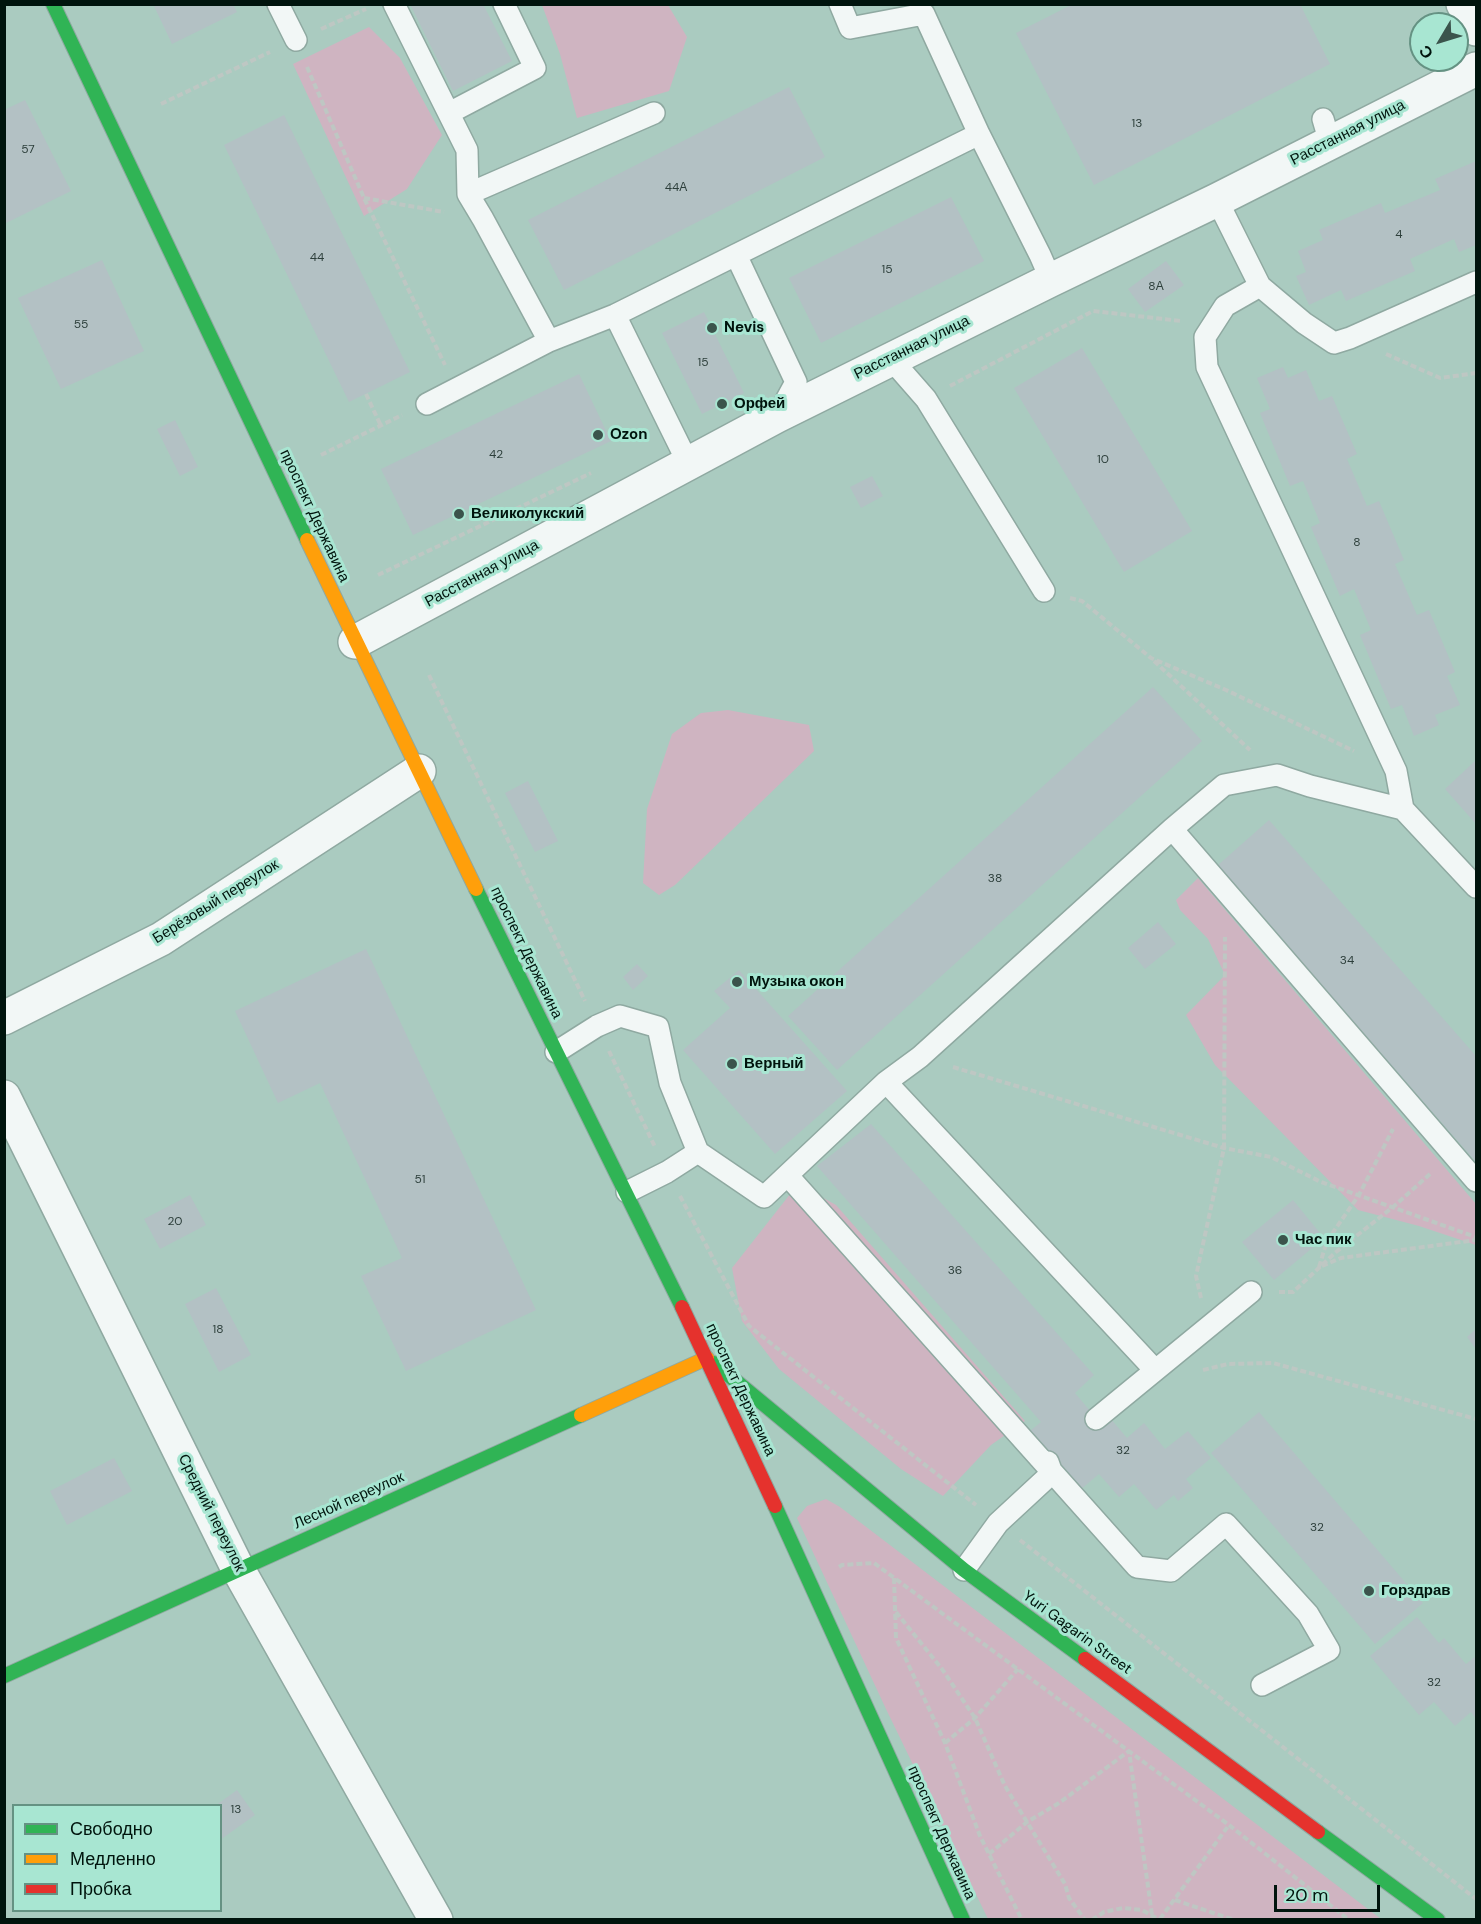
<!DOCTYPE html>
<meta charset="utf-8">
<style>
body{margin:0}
#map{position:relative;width:1481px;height:1924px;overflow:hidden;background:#aacbc0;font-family:"DM Sans",sans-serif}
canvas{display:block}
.frame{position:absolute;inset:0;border:6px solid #00140d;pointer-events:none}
.legend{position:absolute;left:12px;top:1804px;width:210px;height:108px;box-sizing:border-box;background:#a8e6d2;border:2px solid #659283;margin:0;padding:8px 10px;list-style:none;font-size:18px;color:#00140d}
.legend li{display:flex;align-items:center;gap:12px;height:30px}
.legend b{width:30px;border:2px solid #659283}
.north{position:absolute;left:1409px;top:12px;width:60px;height:60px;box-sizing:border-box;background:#a8e6d2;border:2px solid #659283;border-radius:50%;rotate:232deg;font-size:16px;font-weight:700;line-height:24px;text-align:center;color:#00140d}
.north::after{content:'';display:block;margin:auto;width:21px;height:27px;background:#3b544c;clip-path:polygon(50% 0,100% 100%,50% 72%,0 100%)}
.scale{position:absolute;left:1274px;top:1885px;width:106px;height:27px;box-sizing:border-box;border:3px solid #00140d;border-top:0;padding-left:8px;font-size:18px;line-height:21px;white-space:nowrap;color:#00140d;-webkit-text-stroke:4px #a8e6d2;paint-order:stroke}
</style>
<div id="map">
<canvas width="1481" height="1924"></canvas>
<div class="frame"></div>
<ul class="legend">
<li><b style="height:8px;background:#30b455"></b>Свободно</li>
<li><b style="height:8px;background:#ff9f0a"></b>Медленно</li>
<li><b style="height:8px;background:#e5322d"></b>Пробка</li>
</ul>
<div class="north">С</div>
<div class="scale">20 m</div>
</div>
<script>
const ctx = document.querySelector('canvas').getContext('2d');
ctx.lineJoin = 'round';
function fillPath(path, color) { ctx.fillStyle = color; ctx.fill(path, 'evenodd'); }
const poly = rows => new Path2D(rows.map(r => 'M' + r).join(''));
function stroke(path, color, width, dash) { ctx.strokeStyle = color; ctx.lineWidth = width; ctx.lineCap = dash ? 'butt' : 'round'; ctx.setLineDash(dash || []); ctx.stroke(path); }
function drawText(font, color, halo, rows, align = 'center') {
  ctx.font = font + ' "DM Sans",sans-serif'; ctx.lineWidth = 6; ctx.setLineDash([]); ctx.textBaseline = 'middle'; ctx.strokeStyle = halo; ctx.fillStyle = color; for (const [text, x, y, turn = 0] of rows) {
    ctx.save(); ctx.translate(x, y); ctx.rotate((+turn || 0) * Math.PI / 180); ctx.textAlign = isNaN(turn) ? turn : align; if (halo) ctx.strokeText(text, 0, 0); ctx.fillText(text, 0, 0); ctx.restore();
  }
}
const green = poly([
 [542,5,668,5,687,37,669,91,577,118,560,54],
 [369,27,400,58,442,135,407,189,364,216,293,64],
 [728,710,809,725,814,751,675,885,659,895,643,883,647,809,672,734,701,713],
 [1198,878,1476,1204,1476,1245,1419,1226,1358,1210,1215,1065,1186,1015,1225,975,1208,939,1180,910,1176,900],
 [798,1184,836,1205,1025,1421,991,1445,943,1496,901,1469,779,1369,742,1321,732,1268],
 [826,1499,840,1507,1381,1919,988,1919,886,1709,797,1518,807,1506]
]);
const building = poly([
 [153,4,233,4,237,12,172,44],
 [410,4,483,4,512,61,453,91],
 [1073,4,1300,4,1330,64,1094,185,1016,33],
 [789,87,825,157,564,290,528,220],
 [25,100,71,191,4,224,4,110],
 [284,115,410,372,349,402,224,145],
 [1476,161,1476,245,1459,252,1454,239,1410,259,1415,271,1346,301,1341,290,1309,305,1296,276,1306,272,1298,251,1323,240,1319,230,1381,203,1385,213,1440,190,1435,179],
 [951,197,984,261,821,343,789,278],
 [102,260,144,351,61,389,18,298],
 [1166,261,1184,285,1145,312,1128,289],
 [704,312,744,393,702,414,662,333],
 [1082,348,1192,531,1124,572,1014,388],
 [1283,367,1288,378,1306,370,1319,401,1332,396,1357,454,1347,459,1367,506,1379,501,1404,560,1395,564,1417,615,1429,610,1455,672,1447,676,1460,705,1435,715,1439,725,1414,736,1402,705,1391,709,1360,635,1371,630,1354,589,1340,596,1311,527,1320,523,1303,481,1290,486,1260,413,1270,409,1257,378],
 [579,374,611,441,413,535,381,469],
 [175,420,198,467,180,476,157,429],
 [872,476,883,496,861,508,850,487],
 [1153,687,1202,741,837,1070,788,1016],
 [1476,760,1476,824,1445,789],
 [528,781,558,841,535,852,505,793],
 [1269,820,1476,1056,1476,1162,1217,866],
 [1158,922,1176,944,1145,969,1128,948],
 [366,949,536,1310,406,1371,361,1276,402,1258,320,1083,278,1103,235,1011],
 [637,964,648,976,633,990,623,977],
 [739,970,847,1091,775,1154,683,1050,730,1008,714,991],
 [871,1124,1094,1375,1075,1393,1097,1419,1105,1412,1127,1438,1144,1423,1165,1449,1188,1431,1211,1458,1186,1479,1193,1488,1178,1501,1174,1495,1156,1510,1134,1484,1119,1497,1099,1474,1080,1490,1030,1431,1041,1422,817,1166],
 [190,1195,206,1225,160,1249,144,1219],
 [1293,1200,1324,1238,1274,1280,1242,1242],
 [216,1288,251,1355,219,1372,185,1304],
 [1476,1329,1476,1349,1467,1337],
 [1259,1412,1423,1603,1375,1644,1211,1453],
 [114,1458,132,1491,67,1525,50,1491],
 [1417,1617,1439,1643,1444,1638,1466,1664,1476,1656,1476,1719,1471,1712,1455,1726,1434,1702,1419,1715,1370,1656],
 [237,1790,255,1815,220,1840,220,1806,215,1806]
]);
const path = poly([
 [321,29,366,9],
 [307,67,364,198,445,365],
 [161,104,270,52],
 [364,198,444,212],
 [1386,354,1440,378,1476,373],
 [950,386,1093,311,1181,321],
 [366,394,381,426],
 [321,455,402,415],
 [378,575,591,473],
 [1070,598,1082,601,1151,658,1226,690,1354,751],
 [1154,661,1250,750],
 [429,675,585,1001],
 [609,1051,655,1147],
 [953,1067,1224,1148,1271,1157,1321,1182,1476,1237],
 [680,1196,749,1326,976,1505],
 [1322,1266,1341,1258,1476,1240],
 [1319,1267,1327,1241,1359,1195,1393,1129],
 [1279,1292,1293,1292,1336,1252,1393,1207,1431,1173],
 [1201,1298,1196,1276,1224,1148,1225,937],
 [1203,1370,1228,1364,1273,1363,1476,1419],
 [1020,1540,1476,1899],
 [839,1567,842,1565,874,1563,1229,1825,1349,1920],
 [894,1578,896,1638,945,1743,980,1836,1022,1920],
 [896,1612,942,1669,975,1718,1005,1786,1065,1884,1069,1898,1085,1920],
 [945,1743,975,1718,1018,1669],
 [989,1854,1027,1822,1059,1803,1129,1751,1152,1915],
 [1175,1900,1234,1920],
 [1160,1919,1229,1825],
 [1092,1920,1104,1912,1123,1908,1142,1910,1160,1920]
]);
const lane = poly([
 [278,4,296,40],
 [394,4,467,150,468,194,483,219,549,341],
 [840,4,850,28,924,14,979,134,1040,255,1051,280],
 [449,113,535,68,504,4],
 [1323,119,1330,143],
 [468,194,654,113],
 [1217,200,1260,286,1225,306,1205,337,1207,367,1396,771,1403,809,1476,887],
 [736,255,796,382,778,415],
 [1260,286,1304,323,1334,343,1350,338,1476,282],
 [615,315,688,463],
 [891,359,926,399,1044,591],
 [427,404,549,341,615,315,979,134],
 [1172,829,1224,785,1277,775,1310,786,1403,809],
 [556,1052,597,1026,620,1016,658,1027,670,1083,698,1152,667,1172,627,1192],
 [886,1082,1155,1370],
 [698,1152,764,1197,886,1082,920,1057,1172,829,1476,1181],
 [788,1176,1137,1567,1171,1571,1226,1524,1308,1614,1329,1650,1262,1685],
 [1096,1419,1251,1292],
 [964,1570,998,1523,1052,1473,1048,1462]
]);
const street = poly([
 [1463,4,1476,29],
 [355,642,777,416,1051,280,1217,200,1476,69],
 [4,1018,161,939,419,771],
 [4,1097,238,1569,436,1920]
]);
const fast = poly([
 [53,4,307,540],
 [476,889,682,1307],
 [714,1363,964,1570,1085,1659],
 [775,1506,963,1920],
 [4,1676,581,1415],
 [1318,1832,1438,1920]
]);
const slow = poly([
 [307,540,476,889],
 [581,1415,707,1358]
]);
const jam = poly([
 [682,1307,775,1506],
 [1085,1659,1318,1832]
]);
const markers = [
 [712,328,6,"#3b544c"],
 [722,404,6,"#3b544c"],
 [598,435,6,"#3b544c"],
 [459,514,6,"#3b544c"],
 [737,982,6,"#3b544c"],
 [732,1064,6,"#3b544c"],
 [1283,1240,6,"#3b544c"],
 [1369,1591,6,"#3b544c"]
];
const numberNames = [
 ["13",1137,124],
 ["57",28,150],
 ["44А",676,188],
 ["4",1399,235],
 ["44",317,258],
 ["15",887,270],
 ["8А",1156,287],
 ["55",81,325],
 ["15",703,363],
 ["42",496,455],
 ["10",1103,460],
 ["8",1357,543],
 ["38",995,879],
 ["34",1347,961],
 ["51",420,1180],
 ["20",175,1222],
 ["36",955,1271],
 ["18",218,1330],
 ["32",1123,1451],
 ["32",1317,1528],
 ["32",1434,1683],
 ["13",236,1810]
];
const streetNames = [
 ["Расстанная улица",1348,133,-27],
 ["Расстанная улица",912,348,-26],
 ["проспект Державина",314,516,65],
 ["Расстанная улица",482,574,-28],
 ["Берёзовый переулок",216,902,-32],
 ["проспект Державина",526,953,64],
 ["проспект Державина",740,1390,65],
 ["Лесной переулок",349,1501,-24],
 ["Средний переулок",211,1513,63],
 ["Yuri Gagarin Street",1077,1633,36],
 ["проспект Державина",941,1833,66]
];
const poiNames = [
 ["Nevis",724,328],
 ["Орфей",734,404],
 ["Ozon",610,435],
 ["Великолукский",471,514],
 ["Музыка окон",749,982],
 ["Верный",744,1064],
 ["Час пик",1295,1240],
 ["Горздрав",1381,1591]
];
fillPath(green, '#cfb4c1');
fillPath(building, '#b3c1c4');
stroke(lane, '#8fa9a1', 24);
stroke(street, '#8fa9a1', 36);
stroke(fast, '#8fa9a1', 16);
stroke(slow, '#8fa9a1', 16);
stroke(jam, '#8fa9a1', 16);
stroke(path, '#bec7c3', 4, [6, 3]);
stroke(lane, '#f2f7f6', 21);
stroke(street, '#f2f7f6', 33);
stroke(fast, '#30b455', 14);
stroke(slow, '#ff9f0a', 14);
stroke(jam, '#e5322d', 14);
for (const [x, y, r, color] of markers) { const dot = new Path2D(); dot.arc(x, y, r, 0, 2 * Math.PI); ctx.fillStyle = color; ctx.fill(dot); stroke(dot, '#a8e6d2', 2); }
drawText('12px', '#2d3f3b', null, numberNames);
drawText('15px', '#00140d', '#a8e6d2', streetNames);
drawText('bold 15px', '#00140d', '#a8e6d2', poiNames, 'left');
</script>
